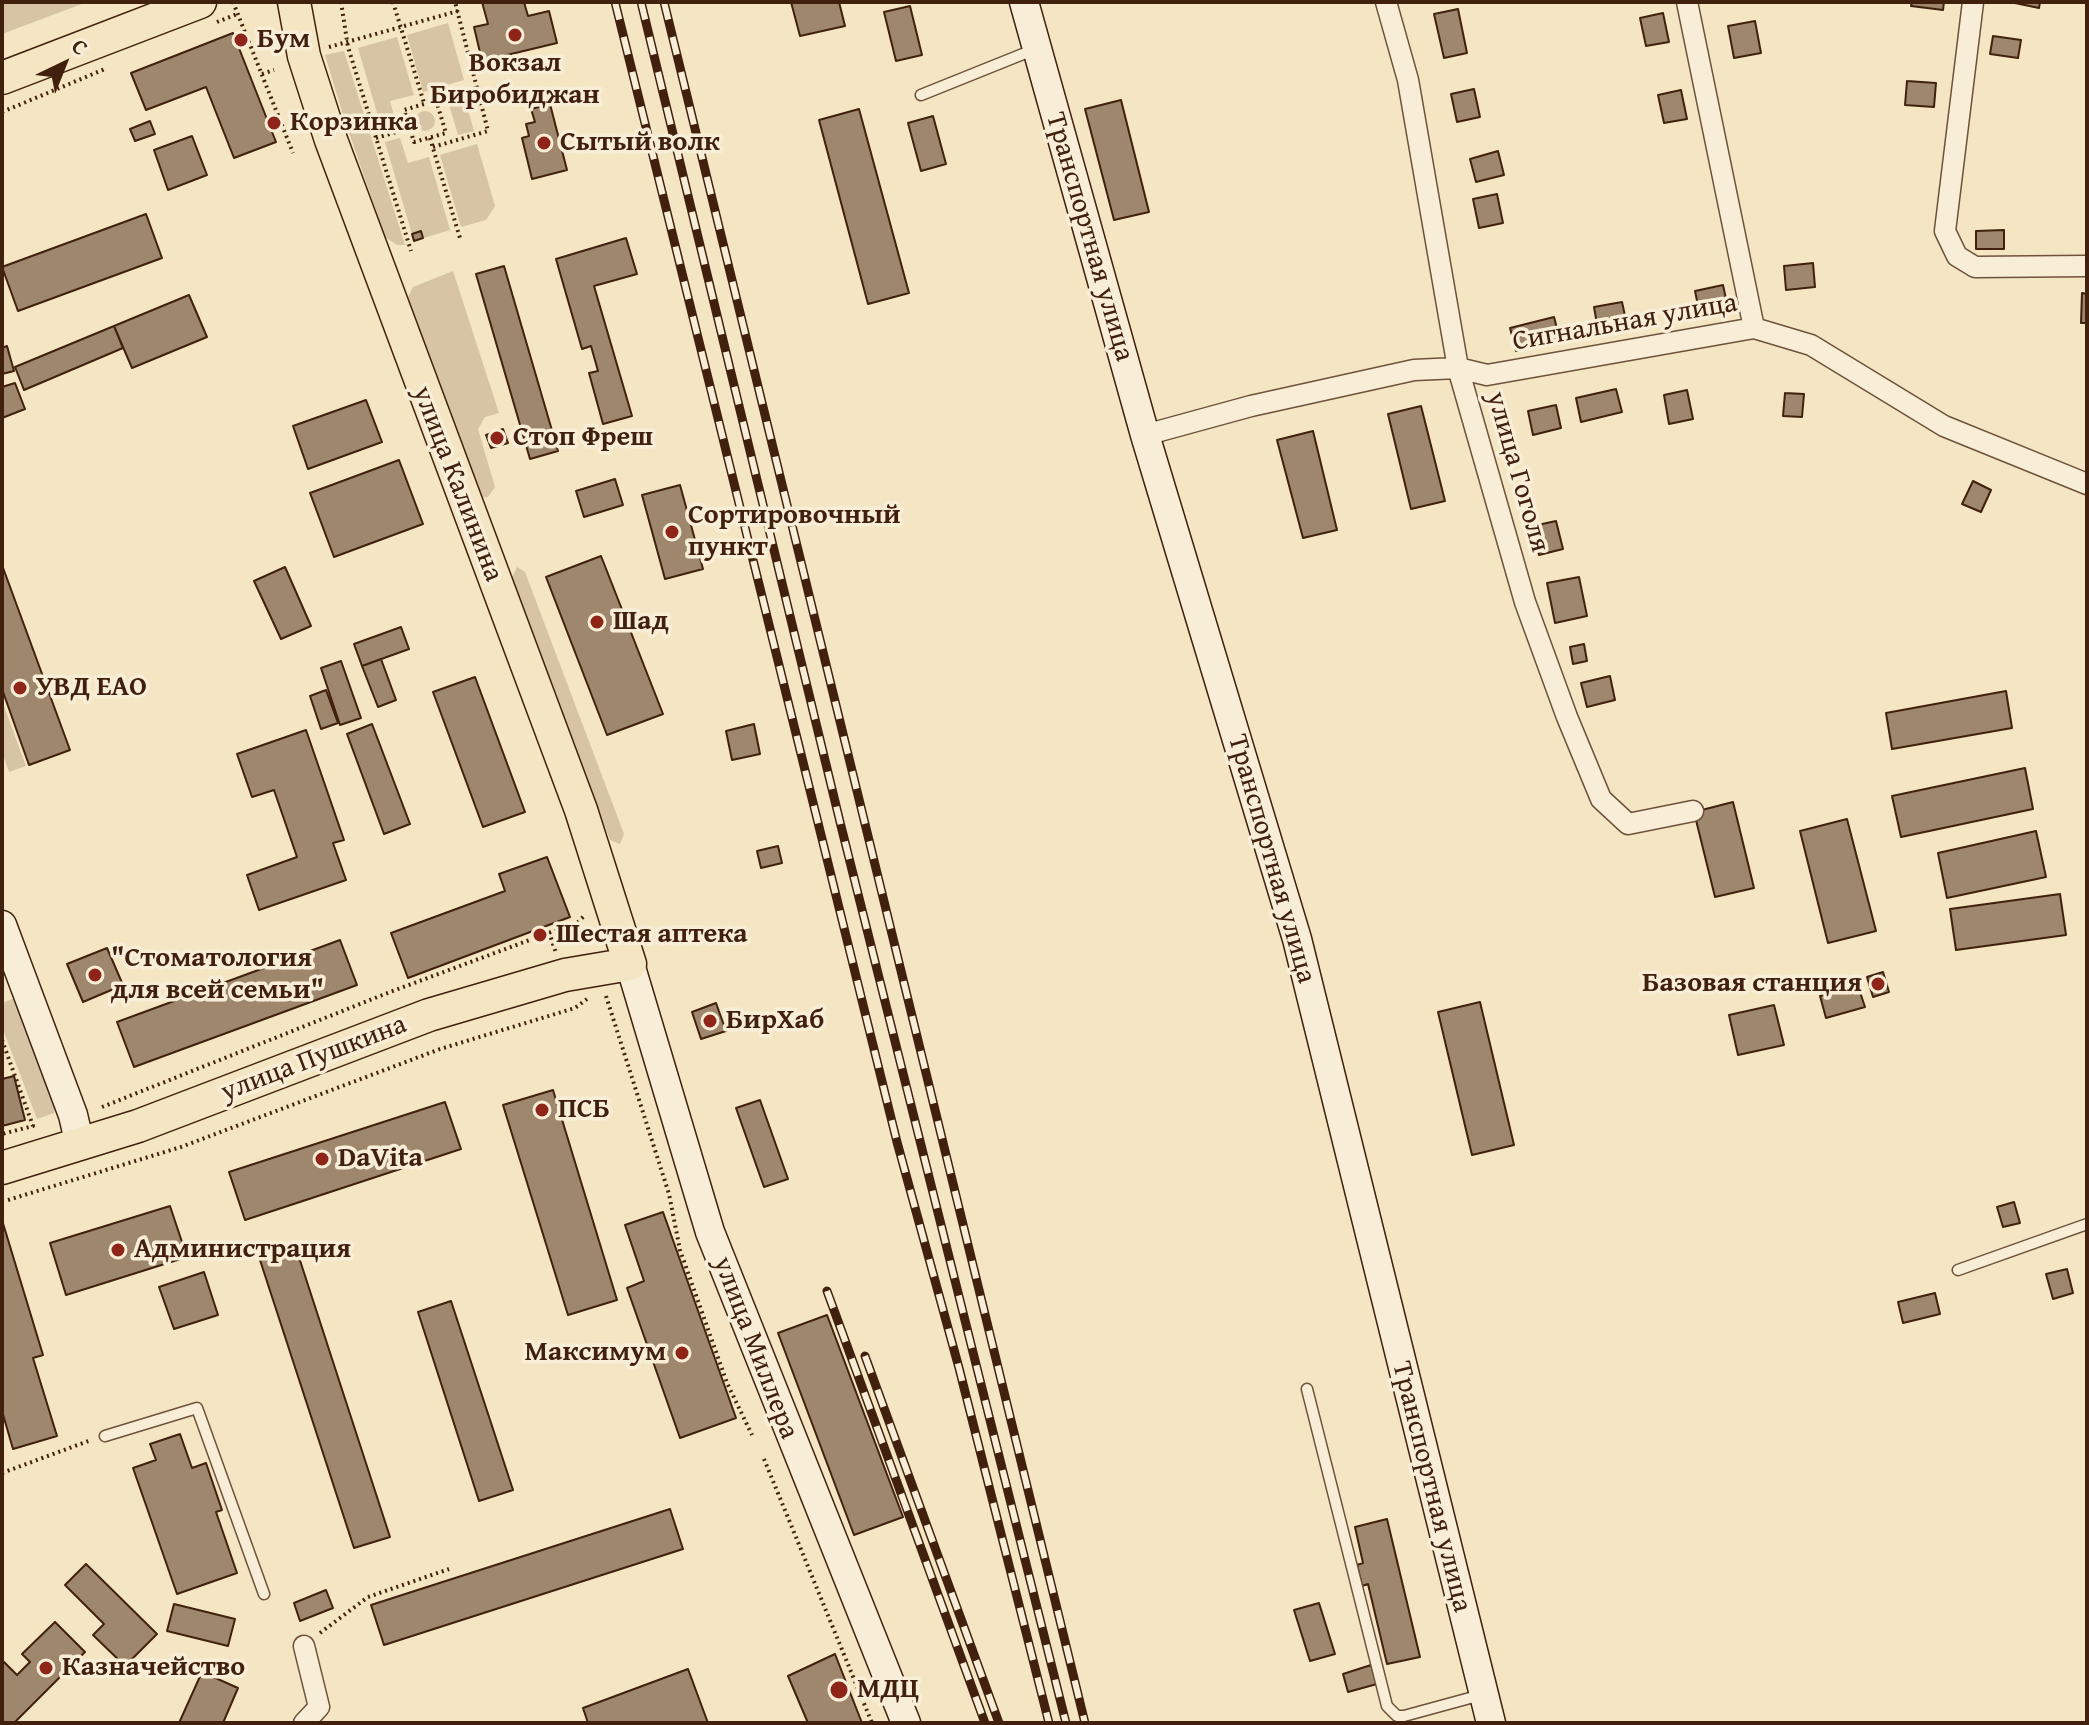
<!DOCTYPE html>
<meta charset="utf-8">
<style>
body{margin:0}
#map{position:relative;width:2089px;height:1725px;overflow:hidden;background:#f4e5c3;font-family:"Gentium Book Plus",serif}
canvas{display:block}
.frame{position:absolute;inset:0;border:4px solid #41210d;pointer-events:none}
.north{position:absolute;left:24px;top:24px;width:80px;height:80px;-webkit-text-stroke:6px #f8eed8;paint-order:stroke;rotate:43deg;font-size:22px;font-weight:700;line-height:32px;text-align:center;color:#41210d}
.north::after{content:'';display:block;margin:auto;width:28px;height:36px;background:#41210d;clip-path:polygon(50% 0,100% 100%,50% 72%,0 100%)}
</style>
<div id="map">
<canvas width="2089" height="1725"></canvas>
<div class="frame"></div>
<div class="north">С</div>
</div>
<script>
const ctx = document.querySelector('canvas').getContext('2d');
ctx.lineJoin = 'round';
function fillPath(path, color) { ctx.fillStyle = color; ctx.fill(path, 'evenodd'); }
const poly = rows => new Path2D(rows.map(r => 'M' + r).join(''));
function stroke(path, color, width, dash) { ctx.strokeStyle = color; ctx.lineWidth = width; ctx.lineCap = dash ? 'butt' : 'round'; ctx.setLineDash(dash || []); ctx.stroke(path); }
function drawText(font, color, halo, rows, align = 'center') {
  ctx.font = font + ' "Gentium Book Plus",serif'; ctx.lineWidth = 7; ctx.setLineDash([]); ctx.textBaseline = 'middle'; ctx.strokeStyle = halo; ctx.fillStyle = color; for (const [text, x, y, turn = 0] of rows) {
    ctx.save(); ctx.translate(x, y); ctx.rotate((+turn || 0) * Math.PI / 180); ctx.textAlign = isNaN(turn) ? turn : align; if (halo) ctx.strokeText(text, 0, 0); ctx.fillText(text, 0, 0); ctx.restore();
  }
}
const green = poly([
 [2,2,87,2,2,34],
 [448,23,464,80,423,92,407,35],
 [397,37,414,95,390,101,397,126,382,130,358,48],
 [344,51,405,245,397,245,385,237,345,121,325,55],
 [464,96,474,131,458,135,448,101],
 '415 121a10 10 0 1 1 20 0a10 10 0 1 1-20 0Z',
 [400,138,408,163,429,157,450,230,414,241,385,142],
 [477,144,495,206,486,220,461,227,440,155],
 [453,271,499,413,485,417,478,429,495,487,488,497,480,498,406,301,413,287],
 [517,567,525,572,624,834,620,844,610,840,512,577],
 [2,701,26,766,9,772,2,752],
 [15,998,55,1105,54,1113,37,1119,2,1027,2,1003]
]);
const building = poly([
 [482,2,524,2,528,16,549,11,557,43,482,61,474,27,488,24,482,2],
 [791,2,839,2,845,26,800,36,791,2],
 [1912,2,1944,2,1943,10,1911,6,1912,2],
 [2010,2,2040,2,2039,8,2010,2],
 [910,6,922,55,896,61,884,12,910,6],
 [1458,9,1467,53,1444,58,1434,14,1458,9],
 [1663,13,1669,42,1646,46,1640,18,1663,13],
 [1755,21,1761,53,1734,58,1728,26,1755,21],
 [233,33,276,142,234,158,206,87,146,110,131,73,233,33],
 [1993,36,2021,40,2018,58,1990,54,1993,36],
 [1907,81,1936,83,1934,107,1905,105,1907,81],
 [1474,89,1480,117,1457,122,1451,94,1474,89],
 [1681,90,1687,119,1664,123,1658,95,1681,90],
 [1121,100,1149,212,1114,220,1085,109,1121,100],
 [550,104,567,170,532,179,522,138,529,136,526,124,535,122,531,109,550,104],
 [859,109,909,293,868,304,819,120,859,109],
 [933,116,946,164,921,171,908,123,933,116],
 [150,121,155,134,135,141,130,129,150,121],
 [192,136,207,175,168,190,154,150,192,136],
 [1498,151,1504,175,1476,182,1470,159,1498,151],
 [1497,194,1503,223,1479,228,1473,199,1497,194],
 [146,214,162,258,18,311,2,267,146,214],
 [2004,230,2004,249,1976,249,1976,231,2004,230],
 [421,231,423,238,414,241,412,234,421,231],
 [626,238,637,274,594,286,632,416,603,424,589,373,598,371,591,346,582,349,556,259,626,238],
 [1813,263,1815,287,1786,290,1784,266,1813,263],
 [504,266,558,451,530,459,476,274,504,266],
 [1723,285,1728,308,1700,315,1695,291,1723,285],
 [2082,293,2087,294,2087,323,2081,323,2082,293],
 [189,295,207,337,132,368,114,326,189,295],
 [1622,302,1627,325,1598,330,1594,307,1622,302],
 [1554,317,1560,340,1516,351,1510,328,1554,317],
 [114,326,123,348,24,390,15,367,114,326],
 [7,346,14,371,2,374,2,348,7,346],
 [15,383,25,409,2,418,2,387,15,383],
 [1616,389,1622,412,1581,422,1576,398,1616,389],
 [1687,390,1693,419,1669,424,1664,395,1687,390],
 [1785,393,1804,394,1802,417,1783,416,1785,393],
 [366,400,382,442,308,469,293,426,366,400],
 [1556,405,1561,428,1533,435,1528,411,1556,405],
 [1421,406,1445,501,1411,509,1388,414,1421,406],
 [503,429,508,443,491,448,486,435,503,429],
 [1313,431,1337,530,1303,538,1277,440,1313,431],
 [399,460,423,524,334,557,310,493,399,460],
 [615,479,623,505,584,517,576,491,615,479],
 [1973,481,1991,490,1981,512,1962,504,1973,481],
 [680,485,703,569,665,579,642,495,680,485],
 [1556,521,1563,549,1539,555,1533,526,1556,521],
 [601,556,663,714,607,735,546,577,601,556],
 [2,565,70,750,29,765,2,689,2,565],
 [285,567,311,626,281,639,254,581,285,567],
 [1579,577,1587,616,1555,623,1547,583,1579,577],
 [401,627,409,649,362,666,354,644,401,627],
 [1584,644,1587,661,1573,664,1570,647,1584,644],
 [381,659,396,700,378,707,362,666,381,659],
 [341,661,361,718,340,725,321,668,341,661],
 [1610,676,1615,700,1587,707,1581,683,1610,676],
 [475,677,525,812,483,827,433,692,475,677],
 [326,690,338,723,321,729,310,696,326,690],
 [2006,691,2012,728,1892,749,1886,713,2006,691],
 [372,724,410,824,384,834,347,734,372,724],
 [754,724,760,754,732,760,726,731,754,724],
 [306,730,344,840,333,843,346,880,259,910,247,875,297,857,274,790,252,797,237,754,306,730],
 [2025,768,2033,809,1901,837,1892,796,2025,768],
 [1733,802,1754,888,1715,897,1694,812,1733,802],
 [1847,819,1876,931,1828,943,1800,831,1847,819],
 [2036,831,2046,877,1947,898,1938,853,2036,831],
 [778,846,782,863,761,868,757,851,778,846],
 [547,857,570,917,408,978,391,933,505,891,499,874,547,857],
 [2060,894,2066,935,1956,950,1950,909,2060,894],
 [340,940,357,985,134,1067,117,1022,340,940],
 [107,948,123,985,83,1002,67,964,107,948],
 [1883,972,1889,992,1873,997,1867,977,1883,972],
 [1858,986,1865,1007,1826,1018,1820,996,1858,986],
 [1480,1002,1514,1145,1472,1155,1438,1012,1480,1002],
 [716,1003,726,1031,701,1039,692,1012,716,1003],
 [1774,1005,1784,1045,1738,1055,1729,1015,1774,1005],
 [14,1076,25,1120,2,1126,2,1079,14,1076],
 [553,1090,617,1300,568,1315,503,1105,553,1090],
 [760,1100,788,1179,764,1187,736,1108,760,1100],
 [445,1102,461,1149,245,1220,229,1172,445,1102],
 [2014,1202,2020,1223,2003,1227,1997,1207,2014,1202],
 [170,1206,187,1257,66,1295,50,1243,170,1206],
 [663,1212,736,1418,680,1438,627,1288,644,1281,625,1225,663,1212],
 [2,1220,43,1355,33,1358,57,1436,13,1449,2,1411,2,1220],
 [295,1245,390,1537,354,1548,259,1257,295,1245],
 [2067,1269,2073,1293,2053,1299,2046,1274,2067,1269],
 [204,1272,218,1315,174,1329,159,1287,204,1272],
 [1935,1293,1940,1314,1903,1323,1898,1302,1935,1293],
 [451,1301,513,1490,479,1501,418,1312,451,1301],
 [827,1315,903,1517,854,1535,778,1333,827,1315],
 [180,1434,192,1468,206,1463,222,1510,216,1512,237,1573,177,1594,133,1468,156,1460,150,1444,180,1434],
 [670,1509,683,1549,384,1645,371,1605,670,1509],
 [1387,1519,1420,1657,1387,1664,1368,1584,1362,1586,1357,1565,1363,1563,1355,1527,1387,1519],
 [86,1564,157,1634,125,1666,93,1635,104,1624,65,1585,86,1564],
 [326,1590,333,1608,300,1621,294,1603,326,1590],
 [1319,1603,1335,1654,1310,1661,1294,1610,1319,1603],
 [174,1604,235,1619,228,1646,167,1631,174,1604],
 [55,1622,85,1652,14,1723,2,1723,2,1660,17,1675,30,1662,22,1654,55,1622],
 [835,1654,862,1723,808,1723,788,1676,835,1654],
 [1371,1665,1377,1684,1348,1692,1343,1674,1371,1665],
 [688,1669,708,1723,588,1723,583,1708,688,1669],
 [202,1672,238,1688,223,1723,179,1723,202,1672]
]);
const path = poly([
 [233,2,293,153],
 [341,2,348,47,411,251],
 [393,2,424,103],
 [217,22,237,14],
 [329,47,458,11],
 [262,74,274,70],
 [436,100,446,133,414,142,404,110,424,104,436,100,477,88],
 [2,112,105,69],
 [376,138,410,128],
 [430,138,460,238],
 [433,147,488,131,455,2],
 [549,932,556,953],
 [606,996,669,1194,680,1250,727,1383,752,1435],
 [2,1040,33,1126,2,1134],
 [102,1107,390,992,578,922,586,914],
 [8,1200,181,1147,440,1049,575,1008,587,999],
 [764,1459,872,1723],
 [2,1473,91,1440],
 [320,1633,368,1597,449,1569]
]);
const lane = poly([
 [921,95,1033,50],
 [1958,1270,2087,1224],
 [1307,1389,1387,1706,1397,1716,1404,1716,1481,1695],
 [105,1436,197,1408,264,1594]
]);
const street = poly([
 [1386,2,1408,80,1458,368,1525,602,1567,717,1601,799,1628,824,1693,811],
 [1687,2,1754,328],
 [1973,2,1945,231,1957,256,1975,267,2087,266],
 [1145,435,1251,406,1414,370,1458,368,1487,375,1754,328,1811,345,1944,426,2087,484],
 [304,1723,319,1707,304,1646]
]);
const secondary = poly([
 [1024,2,1145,435,1297,939,1491,1723],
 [2,925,73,1115,80,1145],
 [630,964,710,1232,906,1723]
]);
const primary = poly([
 [2,78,200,2],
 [2,1168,138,1126,429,1015,565,975,630,964,581,810,331,140,304,56,294,2]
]);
const rail = poly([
 [615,2,897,1142,959,1368,1049,1723],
 [641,2,841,826,1066,1723],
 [664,2,1085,1723],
 [827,1291,985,1723],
 [865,1356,999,1723]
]);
const markers = [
 [515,35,8,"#8f2418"],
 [241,40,8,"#8f2418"],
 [274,123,8,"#8f2418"],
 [544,143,8,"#8f2418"],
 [497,438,8,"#8f2418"],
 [672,532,8,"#8f2418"],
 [597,622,8,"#8f2418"],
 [20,688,8,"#8f2418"],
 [540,935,8,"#8f2418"],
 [95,975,8,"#8f2418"],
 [1878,984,8,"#8f2418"],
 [710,1021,8,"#8f2418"],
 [542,1110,8,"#8f2418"],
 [322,1159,8,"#8f2418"],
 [118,1250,8,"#8f2418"],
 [682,1353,8,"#8f2418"],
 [46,1668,8,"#8f2418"],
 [839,1690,10,"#8f2418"]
];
const poiNames = [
 ["Бум",257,40],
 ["Вокзал",515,64,"center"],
 ["Биробиджан",515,96,"center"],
 ["Корзинка",290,123],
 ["Сытый волк",560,143],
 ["Стоп Фреш",513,438],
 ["Сортировочный",688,516],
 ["пункт",688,548],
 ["Шад",613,622],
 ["УВД ЕАО",36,688],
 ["Шестая аптека",556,935],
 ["\"Стоматология",111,959],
 ["для всей семьи\"",111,991],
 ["Базовая станция",1862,984,"right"],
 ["БирХаб",726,1021],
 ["ПСБ",558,1110],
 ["DaVita",338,1159],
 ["Администрация",134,1250],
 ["Максимум",666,1353,"right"],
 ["Казначейство",62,1668],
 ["МДЦ",857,1690]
];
const streetNames = [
 ["Транспортная улица",1089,237,74],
 ["Сигнальная улица",1625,323,-10],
 ["улица Гоголя",1517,472,74],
 ["улица Калинина",457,484,69],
 ["Транспортная улица",1271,859,74],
 ["улица Пушкина",314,1059,-21],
 ["улица Миллера",755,1348,69],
 ["Транспортная улица",1431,1487,76]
];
fillPath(green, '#d6c4a4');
fillPath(building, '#9e876c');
stroke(building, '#41210d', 2);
stroke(lane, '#6e523a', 13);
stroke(street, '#6e523a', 23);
stroke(secondary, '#41210d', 31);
stroke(primary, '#41210d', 35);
stroke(path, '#41210d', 4, [2, 4]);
stroke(lane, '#f8eed8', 10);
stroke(street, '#f8eed8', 20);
stroke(secondary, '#f8eed8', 28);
stroke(primary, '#f4e5c3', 32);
stroke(rail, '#41210d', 9);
stroke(rail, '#f8eed8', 6, [18]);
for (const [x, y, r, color] of markers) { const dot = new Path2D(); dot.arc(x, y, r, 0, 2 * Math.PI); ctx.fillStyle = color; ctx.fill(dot); stroke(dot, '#f8eed8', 3); }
drawText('bold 28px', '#41210d', '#f8eed8', poiNames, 'left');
drawText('28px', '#41210d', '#f8eed8', streetNames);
</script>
